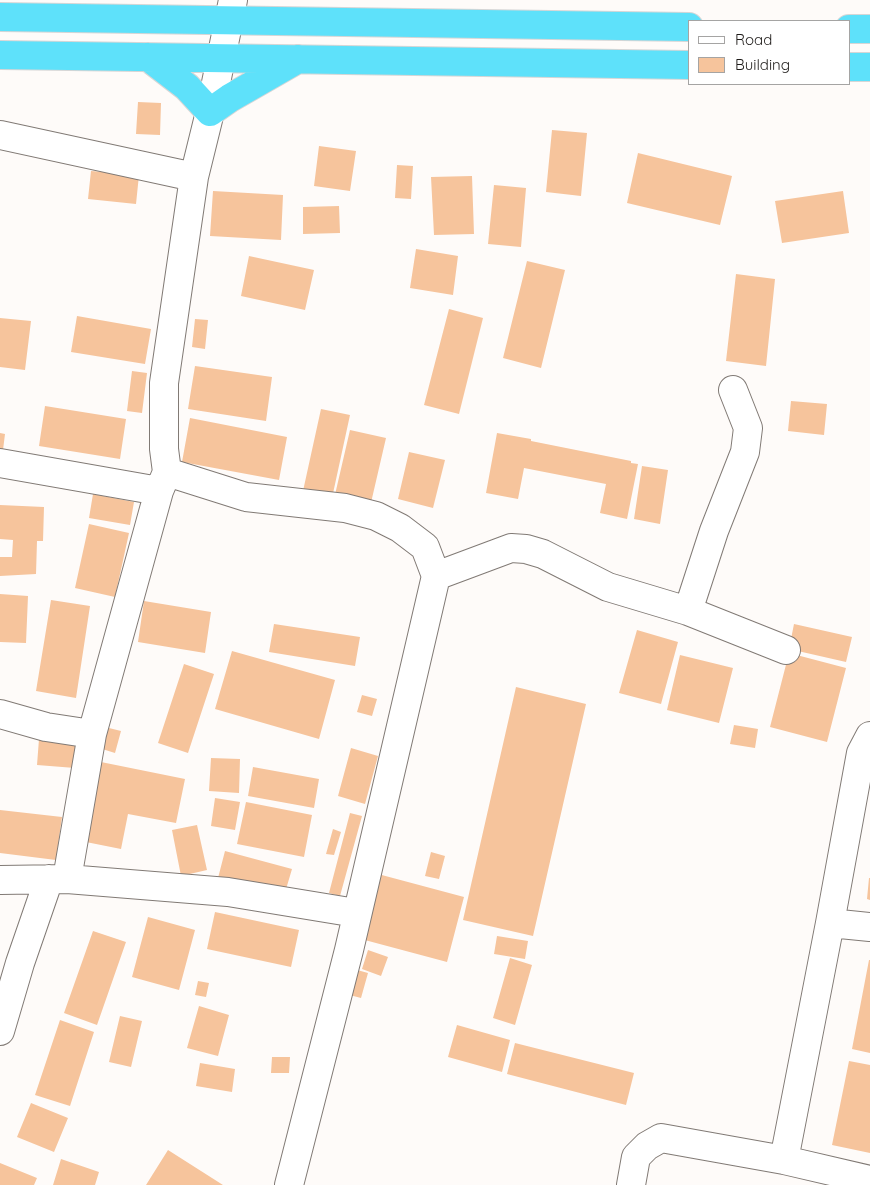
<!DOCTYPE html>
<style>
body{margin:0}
#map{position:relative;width:870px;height:1185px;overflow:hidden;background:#fefbf9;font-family:Quicksand,sans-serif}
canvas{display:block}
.legend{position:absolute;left:688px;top:20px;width:162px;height:65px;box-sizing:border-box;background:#fff;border:1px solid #a5a4a3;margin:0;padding:6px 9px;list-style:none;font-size:15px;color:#1e1b19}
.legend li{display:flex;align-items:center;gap:10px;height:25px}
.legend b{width:25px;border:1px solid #a5a4a3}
</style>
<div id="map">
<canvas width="870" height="1185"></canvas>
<ul class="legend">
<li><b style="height:6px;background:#fff"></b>Road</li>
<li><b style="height:14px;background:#f6c49c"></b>Building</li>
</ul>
</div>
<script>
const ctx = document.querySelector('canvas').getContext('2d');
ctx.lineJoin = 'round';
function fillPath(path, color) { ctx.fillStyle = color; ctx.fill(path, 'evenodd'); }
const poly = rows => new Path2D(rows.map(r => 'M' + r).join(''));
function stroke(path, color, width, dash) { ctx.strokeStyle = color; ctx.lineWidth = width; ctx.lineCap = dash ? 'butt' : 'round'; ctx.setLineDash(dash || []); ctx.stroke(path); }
const building = poly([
 [138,102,161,103,160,135,136,134],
 [552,130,587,133,581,196,546,192],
 [319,146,356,151,350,191,314,186],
 [638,153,732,176,720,225,627,203],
 [397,165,413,166,411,199,395,198],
 [91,171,139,175,136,204,88,199],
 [472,176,474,234,434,235,431,177],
 [494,185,526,188,521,247,488,244],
 [213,191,283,195,281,240,210,236],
 [843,191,849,233,782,243,775,201],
 [339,206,340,233,303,234,303,207],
 [416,249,458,256,453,295,410,288],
 [249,256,314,270,305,310,241,296],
 [527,261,565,270,541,368,503,358],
 [736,274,775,279,766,366,726,361],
 [449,309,483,318,459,414,424,405],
 [77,316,151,329,145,364,71,352],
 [0,318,31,321,25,370,0,367],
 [195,319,208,320,205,349,192,347],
 [195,366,272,377,266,421,188,409],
 [132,371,147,373,142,413,127,411],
 [791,401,827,404,824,435,788,431],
 [45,406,126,419,120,459,39,446],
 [321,409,350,415,332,498,303,491],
 [190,418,287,437,279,480,182,462],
 [350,430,386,438,370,507,334,499],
 [0,433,5,434,3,450,0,450],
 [497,433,531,439,531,441,631,461,631,463,638,464,627,519,600,513,606,484,524,468,518,499,486,493],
 [409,452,445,460,433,508,398,499],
 [642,466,668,470,660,524,634,519],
 [93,494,134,502,130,525,89,518],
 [0,505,44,507,43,541,37,541,36,574,0,576,0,557,12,557,13,540,0,539],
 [89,524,129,533,115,597,75,588],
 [0,594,28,596,26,643,0,642],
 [51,600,90,606,76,698,36,691],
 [144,601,211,612,205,653,138,642],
 [274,624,360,637,355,666,269,652],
 [794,624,852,637,846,662,789,649],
 [637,630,678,642,661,704,619,693],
 [232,651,335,680,319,739,215,709],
 [789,653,846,668,827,742,770,727],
 [680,655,733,668,719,723,667,710],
 [184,664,214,674,188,753,158,743],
 [516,687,586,704,533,936,463,920],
 [362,695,377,699,372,716,357,712],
 [734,725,758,729,755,748,730,744],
 [105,727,121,731,115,753,99,748],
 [39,739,77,742,75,768,37,765],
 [351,748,378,756,365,804,338,796],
 [211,758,240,759,239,793,209,791],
 [96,761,185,779,176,823,128,814,121,849,81,841],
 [253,767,319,779,314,808,248,796],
 [215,798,240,802,235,830,211,826],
 [246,802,312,815,304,857,237,844],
 [0,810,62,817,56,860,0,853],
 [350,813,362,816,340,896,329,893],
 [197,825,207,870,181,876,172,830],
 [333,829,341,832,334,855,326,854],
 [225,851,292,869,284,896,218,878],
 [431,852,445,856,439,879,425,876],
 [378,874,464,897,447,962,361,939],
 [869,878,870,878,870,900,867,899],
 [215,912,299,930,291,967,207,949],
 [148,917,195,930,179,990,132,977],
 [93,931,126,942,97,1025,64,1013],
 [497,936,528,941,525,959,494,954],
 [368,950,388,957,381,976,362,969],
 [510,958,532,965,515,1025,493,1018],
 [869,960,870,960,870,1053,852,1049],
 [350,968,368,973,361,998,342,993],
 [198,981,209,983,206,997,195,995],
 [199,1006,229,1015,218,1056,187,1048],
 [120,1016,142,1021,131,1067,109,1062],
 [60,1020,94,1032,70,1106,35,1095],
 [457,1025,510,1040,502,1072,448,1057],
 [515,1043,634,1073,626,1105,507,1074],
 [272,1057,290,1057,289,1073,271,1073],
 [849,1061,870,1065,870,1153,832,1145],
 [200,1063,235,1069,232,1092,196,1086],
 [31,1103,68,1118,54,1152,17,1137],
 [168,1150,223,1185,146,1185],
 [61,1159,99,1172,95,1185,53,1185],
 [0,1163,37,1178,34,1185,0,1185]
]);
const minor = poly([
 [0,135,194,177],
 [0,463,159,491],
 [167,472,246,497,345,508,376,516,400,528,425,547,436,576,349,950,289,1185],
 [436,576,511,548,526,549,543,554,608,587,688,611,786,650],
 [688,611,714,531,745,452,748,428,733,390],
 [0,714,46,727,92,734],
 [67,879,92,734,159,491,167,472,164,449,164,383,194,177,210,112,233,0],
 [0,880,67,879,228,892,356,913],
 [830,923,870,927],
 [0,1031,20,963,49,879],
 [784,1160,830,923,861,753,870,736],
 [631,1185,636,1157,647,1146,661,1138,784,1160,870,1180]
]);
const highway = poly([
 [0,17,689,27],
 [849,29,870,29],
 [0,55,689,65],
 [148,57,187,87,210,112,230,98,298,59],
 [849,67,870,67]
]);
fillPath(building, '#f6c49c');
stroke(minor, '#817a75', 30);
stroke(highway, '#d6d6d6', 30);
stroke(minor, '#fff', 28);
stroke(highway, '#5ee1fa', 28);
</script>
